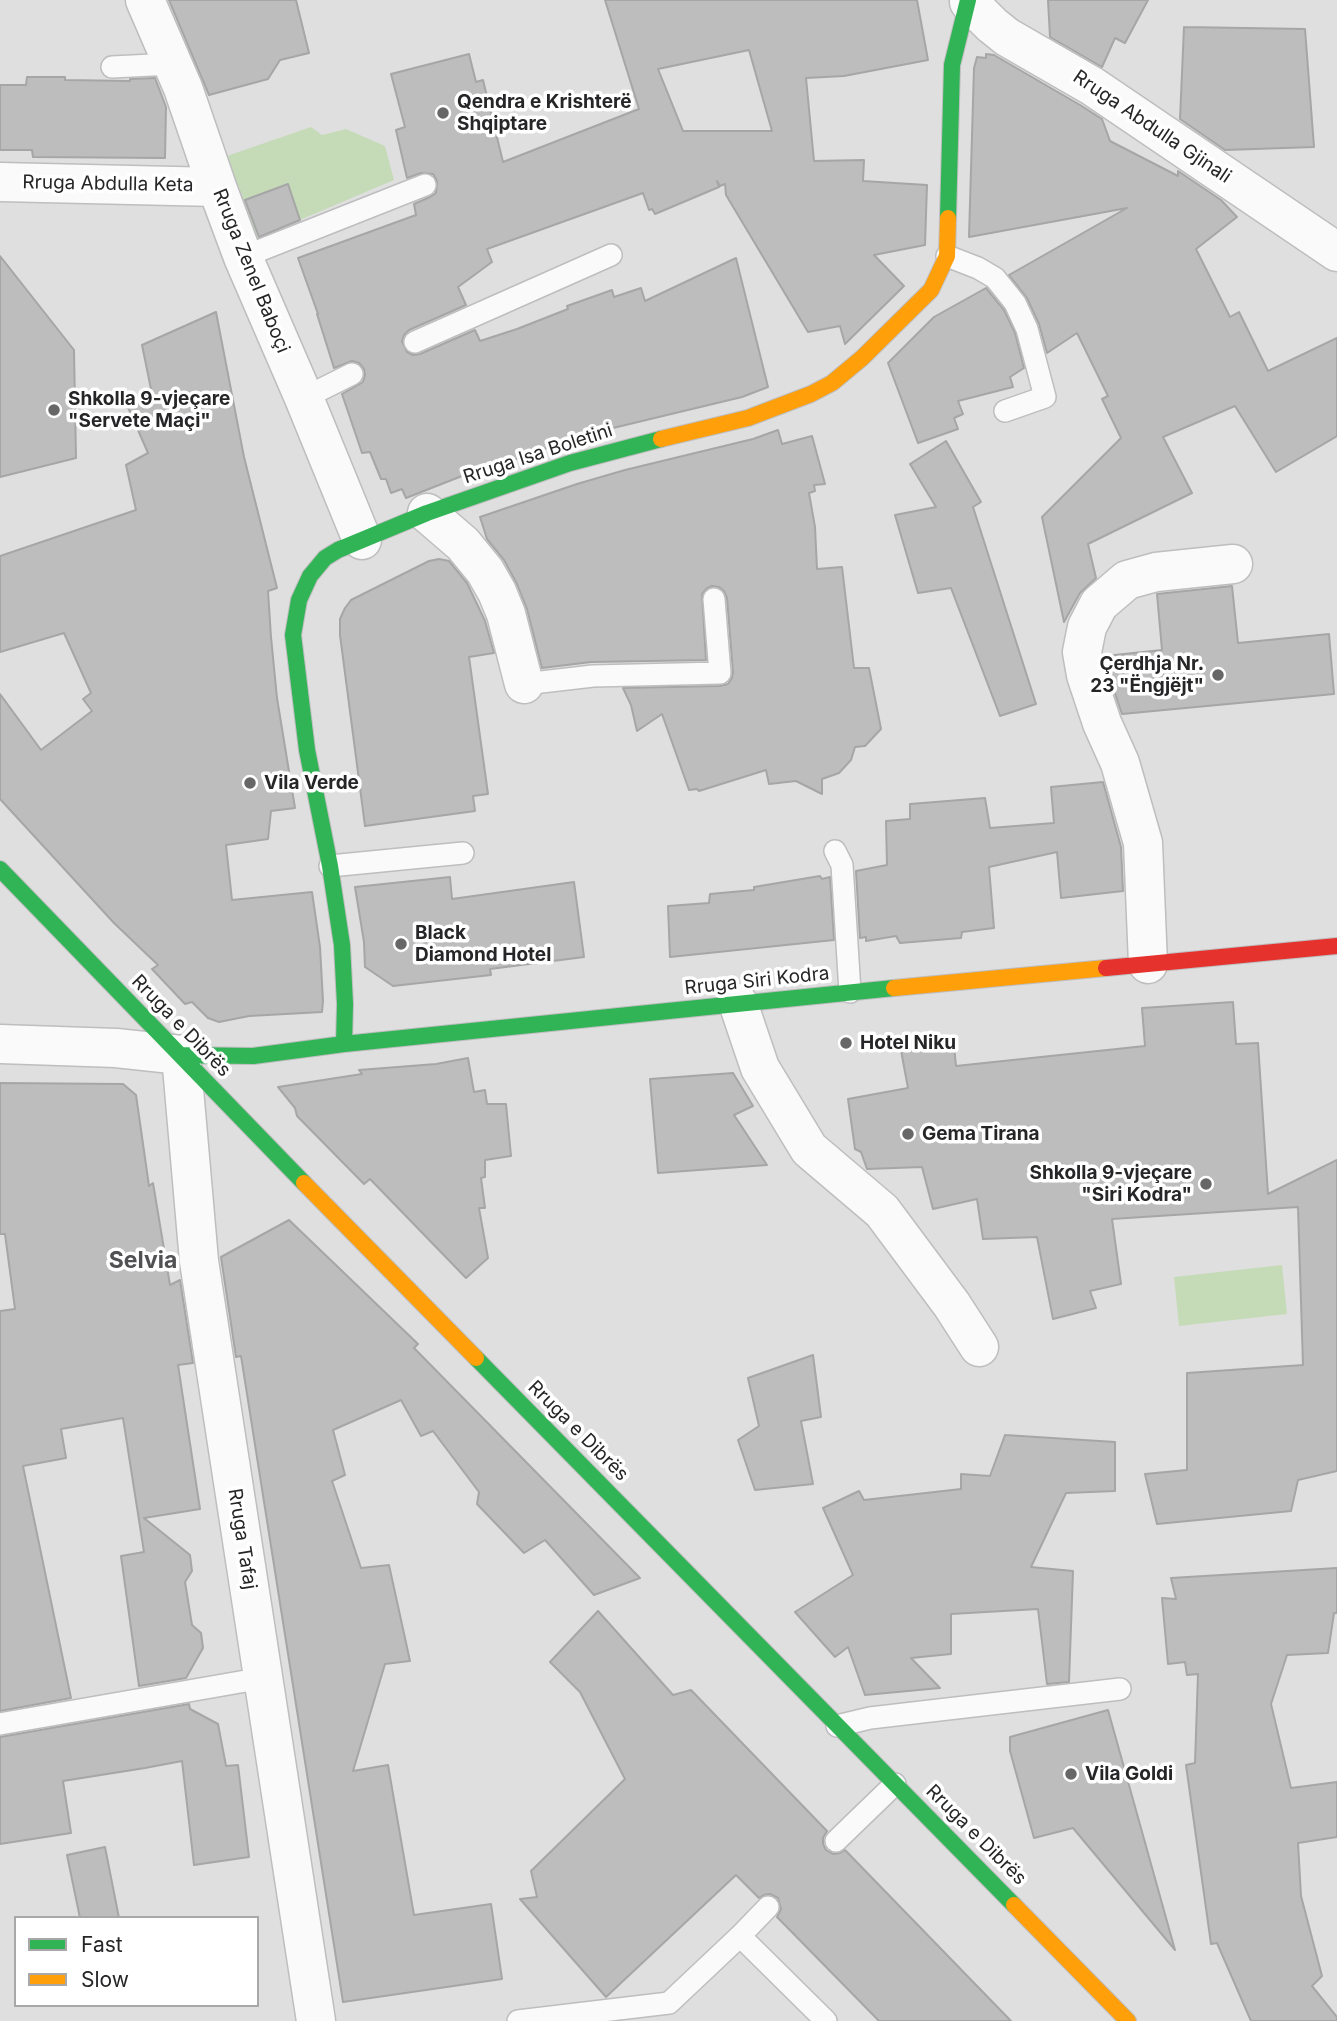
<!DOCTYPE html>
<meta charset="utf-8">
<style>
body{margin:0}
#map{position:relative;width:1337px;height:2021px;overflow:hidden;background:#dfdfe0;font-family:Inter,sans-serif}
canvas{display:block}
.legend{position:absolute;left:14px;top:1916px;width:245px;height:91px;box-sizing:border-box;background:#fff;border:2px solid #a8a8a9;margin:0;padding:9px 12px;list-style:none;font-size:21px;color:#262628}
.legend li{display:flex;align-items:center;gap:14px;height:35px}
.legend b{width:35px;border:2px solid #a8a8a9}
</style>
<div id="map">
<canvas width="1337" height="2021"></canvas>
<ul class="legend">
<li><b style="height:9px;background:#30b455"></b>Fast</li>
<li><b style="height:9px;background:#ff9f0a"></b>Slow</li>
</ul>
</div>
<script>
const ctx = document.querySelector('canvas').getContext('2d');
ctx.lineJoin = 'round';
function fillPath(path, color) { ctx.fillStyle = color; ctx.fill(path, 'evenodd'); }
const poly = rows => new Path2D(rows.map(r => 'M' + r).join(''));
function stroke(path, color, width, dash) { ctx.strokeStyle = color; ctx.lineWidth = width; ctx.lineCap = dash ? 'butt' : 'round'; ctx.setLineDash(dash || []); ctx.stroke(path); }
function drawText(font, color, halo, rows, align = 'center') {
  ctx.font = font + ' Inter,sans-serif'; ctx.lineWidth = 7; ctx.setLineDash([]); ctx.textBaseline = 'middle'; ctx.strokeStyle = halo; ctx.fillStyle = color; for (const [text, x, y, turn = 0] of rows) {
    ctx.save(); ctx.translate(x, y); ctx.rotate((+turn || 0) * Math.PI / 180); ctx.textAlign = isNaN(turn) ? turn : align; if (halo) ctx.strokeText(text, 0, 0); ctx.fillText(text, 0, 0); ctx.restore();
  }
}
const green = poly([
 [311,127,322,135,346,129,385,146,394,180,248,242,221,158],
 [1282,1265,1287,1314,1179,1326,1174,1277]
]);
const building = poly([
 [169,0,296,0,309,53,280,60,268,79,209,95,169,0],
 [605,0,917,0,928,60,844,76,806,78,814,161,864,160,863,181,927,185,925,245,874,255,904,286,845,344,840,326,808,332,726,195,725,184,720,186,717,181,719,187,655,214,652,209,649,210,643,193,487,249,492,262,458,287,466,305,409,330,404,335,402,341,407,352,413,355,420,354,475,330,480,341,517,329,568,309,567,306,612,290,614,297,641,288,645,301,736,258,768,387,742,397,613,428,564,442,468,476,467,474,406,498,402,489,391,493,386,479,381,479,370,452,362,453,342,394,363,382,365,375,364,369,359,363,352,361,334,368,317,314,318,314,298,258,416,215,414,204,430,197,436,193,437,181,433,174,421,173,407,178,396,130,405,127,391,74,469,54,476,82,483,80,503,162,639,109,605,0],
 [749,50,772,131,683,131,658,69,749,50],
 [1048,0,1148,0,1125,43,1115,38,1102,67,1050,37,1048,0],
 [1184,27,1305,29,1314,147,1225,150,1180,119,1184,27],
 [986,54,994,55,1080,105,1102,119,1110,141,1178,176,1178,171,1221,200,1237,217,1196,249,1230,317,1239,312,1268,371,1337,338,1337,436,1276,472,1235,406,1163,437,1192,493,1088,544,1096,578,1080,593,1064,622,1042,517,1121,438,1102,399,1108,396,1077,333,1047,353,1039,324,1027,298,1009,275,1127,208,969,237,974,68,977,57,986,58,986,54],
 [27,77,65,77,65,80,130,81,130,79,155,78,166,107,165,158,33,157,32,150,0,150,0,85,26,85,27,77],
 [288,184,300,220,259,237,245,200,288,184],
 [0,256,74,350,76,458,0,477,0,256],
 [986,288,1004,310,1015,333,1024,368,1010,377,1013,387,958,401,963,414,954,418,958,429,918,443,888,363,934,317,986,288],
 [216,312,244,457,277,588,268,591,271,637,277,698,295,808,271,811,268,839,226,845,232,900,312,892,320,947,323,1001,322,1012,249,1016,219,1022,208,1018,192,1002,185,1004,152,969,158,965,114,923,0,799,0,694,41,750,92,711,83,699,91,693,64,633,0,652,0,556,136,510,126,465,148,453,127,405,153,399,142,345,216,312],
 [778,430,782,444,812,436,825,484,814,485,815,491,809,493,815,527,817,569,842,567,854,668,869,668,881,729,865,746,855,747,851,760,839,773,822,779,822,794,796,781,769,784,766,770,699,791,697,789,689,790,662,714,637,731,631,705,623,688,720,686,728,684,732,678,733,672,727,598,724,591,719,587,712,586,706,589,702,594,706,660,591,662,542,668,527,609,517,584,504,560,487,539,480,517,577,484,625,470,753,439,778,430],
 [946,441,981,502,973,507,1036,704,1000,716,951,588,918,593,895,515,936,507,910,464,946,441],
 [439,559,449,561,467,583,485,621,494,653,469,657,488,794,473,796,475,811,365,826,340,635,340,619,345,608,351,600,429,561,439,559],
 [1232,586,1238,643,1329,634,1334,694,1122,714,1107,670,1105,656,1162,650,1157,594,1232,586],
 [1103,782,1121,847,1123,891,1061,898,1057,852,989,867,994,928,962,932,961,938,900,943,896,936,866,941,866,937,860,938,856,871,887,865,886,821,910,819,910,804,985,798,990,828,1054,823,1051,787,1103,782],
 [820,876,822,879,830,877,834,940,670,957,668,906,709,903,710,894,754,890,754,887,820,876],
 [450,877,452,899,574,882,584,957,490,969,491,975,393,986,365,967,364,942,355,887,450,877],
 [1233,1002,1236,1044,1258,1043,1268,1194,1337,1160,1337,1471,1298,1480,1291,1511,1157,1524,1145,1474,1187,1470,1187,1373,1303,1365,1298,1207,1112,1219,1121,1284,1090,1291,1096,1308,1053,1319,1037,1237,983,1239,977,1199,933,1209,922,1167,867,1169,861,1152,855,1149,848,1099,908,1088,900,1045,953,1036,956,1066,1145,1046,1142,1008,1233,1002],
 [468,1058,474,1092,485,1090,487,1104,506,1104,511,1156,485,1160,485,1177,481,1178,485,1208,479,1208,488,1258,466,1278,370,1179,364,1184,297,1116,295,1108,278,1087,362,1074,359,1070,436,1064,468,1058],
 [733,1073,753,1106,734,1115,767,1165,658,1173,650,1079,733,1073],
 [0,1083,123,1084,136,1095,149,1186,153,1183,170,1285,180,1280,193,1363,178,1365,200,1509,144,1518,190,1555,192,1571,185,1582,192,1625,201,1633,203,1648,186,1678,139,1686,121,1556,144,1552,123,1418,61,1429,66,1458,23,1466,71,1698,0,1711,0,1311,15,1309,5,1234,0,1234,0,1083],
 [289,1220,418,1344,414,1348,640,1578,594,1595,545,1540,524,1553,477,1504,479,1492,433,1431,421,1436,401,1400,333,1430,345,1475,332,1481,361,1568,389,1565,410,1661,385,1664,353,1771,388,1765,414,1915,491,1904,502,1979,343,2002,241,1356,236,1357,221,1257,289,1220],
 [813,1355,821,1417,801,1421,813,1484,755,1490,738,1440,759,1426,748,1378,813,1355],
 [1005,1435,1115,1442,1115,1491,1066,1493,1031,1567,1073,1571,1069,1682,1047,1684,1038,1609,951,1614,951,1654,911,1658,940,1688,865,1695,848,1647,835,1657,795,1612,853,1575,823,1508,859,1491,864,1500,961,1489,961,1474,990,1476,1005,1435],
 [1337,1568,1337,1613,1334,1613,1328,1653,1287,1655,1271,1704,1291,1788,1337,1782,1337,1837,1298,1843,1301,1896,1322,1976,1312,1986,1337,2017,1337,2021,1251,2021,1217,1943,1211,1944,1186,1765,1195,1763,1198,1674,1187,1675,1185,1662,1168,1664,1162,1598,1176,1599,1171,1578,1337,1568],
 [598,1611,673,1695,691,1690,827,1831,823,1838,823,1844,826,1850,833,1854,840,1853,845,1850,1011,2021,879,2021,777,1917,781,1909,778,1898,770,1894,764,1895,759,1898,736,1875,606,1997,520,1899,537,1897,531,1871,625,1779,580,1692,550,1662,598,1611],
 [189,1704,190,1709,218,1724,226,1766,238,1765,249,1857,194,1865,182,1761,145,1768,63,1781,71,1833,0,1844,0,1737,189,1704],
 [1108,1710,1175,1950,1073,1828,1034,1838,1010,1751,1010,1737,1108,1710],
 [105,1847,119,1918,80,1918,67,1855,105,1847]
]);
const lane = poly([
 [112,67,173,64],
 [947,256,978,268,995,278,1015,303,1027,329,1045,397,1005,411],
 [243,257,425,185],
 [415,342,611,255],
 [304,398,352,374],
 [524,684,593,676,720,673,714,599],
 [835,851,842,865,850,992],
 [330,866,463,853],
 [0,1724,263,1678],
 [837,1726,870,1718,1120,1689],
 [836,1841,895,1784],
 [740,1936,768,1907],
 [518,2021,669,2003,740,1936,826,2021]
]);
const street = poly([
 [145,0,183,88,217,187,243,257,304,398,362,540],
 [969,2,992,25,1007,37,1092,86,1337,252],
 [0,182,217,187],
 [427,513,463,544,485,571,497,592,506,614,524,684],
 [1148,964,1143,843,1120,763,1102,723,1086,675,1082,652,1087,627,1099,604,1127,580,1156,572,1233,564],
 [738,1003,760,1068,809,1149,882,1211,952,1305,979,1347],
 [0,1044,116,1048,181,1055,199,1261,316,2021]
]);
const fast = poly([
 [948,218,952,65,968,0],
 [0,869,304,1183],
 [344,1044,345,1004,342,945,330,866,307,750,293,635,299,600,310,576,325,558,338,550,427,513,570,463,661,439],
 [181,1055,253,1056,344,1044,894,988],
 [476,1358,1014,1905]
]);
const slow = poly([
 [661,439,748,418,811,394,832,383,862,358,931,290,947,256,948,218],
 [894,988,1106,968],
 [304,1183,476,1358],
 [1014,1905,1128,2021]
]);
const jam = poly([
 [1106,968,1337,946]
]);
const markers = [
 [443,113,7,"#676768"],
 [54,410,7,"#676768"],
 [1218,675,7,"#676768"],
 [250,783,7,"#676768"],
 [401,944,7,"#676768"],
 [846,1043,7,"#676768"],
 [908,1134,7,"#676768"],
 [1206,1184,7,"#676768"],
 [1071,1774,7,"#676768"]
];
const poiNames = [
 ["Qendra e Krishterë",457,102],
 ["Shqiptare",457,124],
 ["Shkolla 9-vjeçare",68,399],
 ["\"Servete Maçi\"",68,421],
 ["Çerdhja Nr.",1204,664,"right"],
 ["23 \"Ëngjëjt\"",1204,686,"right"],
 ["Vila Verde",264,783],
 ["Black",415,933],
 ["Diamond Hotel",415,955],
 ["Hotel Niku",860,1043],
 ["Gema Tirana",922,1134],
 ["Shkolla 9-vjeçare",1192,1173,"right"],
 ["\"Siri Kodra\"",1192,1195,"right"],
 ["Vila Goldi",1085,1774]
];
const streetNames = [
 ["Rruga Abdulla Gjinali",1152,127,34],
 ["Rruga Abdulla Keta",108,184,1],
 ["Rruga Zenel Baboçi",251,271,68],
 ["Rruga Isa Boletini",538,454,-18],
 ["Rruga Siri Kodra",757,981,-6],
 ["Rruga e Dibrës",181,1026,46],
 ["Rruga e Dibrës",578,1431,45],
 ["Rruga Tafaj",242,1539,81],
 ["Rruga e Dibrës",976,1835,45]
];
const quarterNames = [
 ["Selvia",143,1261]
];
fillPath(green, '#c5dbb7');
fillPath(building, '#bdbdbe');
stroke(building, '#a6a6a7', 2);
stroke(lane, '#bebdbf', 24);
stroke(street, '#bebdbf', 41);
stroke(fast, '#bebdbf', 18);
stroke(slow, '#bebdbf', 18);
stroke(jam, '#bebdbf', 18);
stroke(lane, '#fafafa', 21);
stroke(street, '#fafafa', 38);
stroke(fast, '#30b455', 16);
stroke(slow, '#ff9f0a', 16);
stroke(jam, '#e5322d', 16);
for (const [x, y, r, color] of markers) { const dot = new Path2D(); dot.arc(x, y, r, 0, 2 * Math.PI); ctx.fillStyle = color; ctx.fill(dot); stroke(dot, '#fff', 2.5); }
drawText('bold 19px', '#262628', '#fff', poiNames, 'left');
drawText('19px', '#262628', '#fff', streetNames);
drawText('bold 23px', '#515154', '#fff', quarterNames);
</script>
